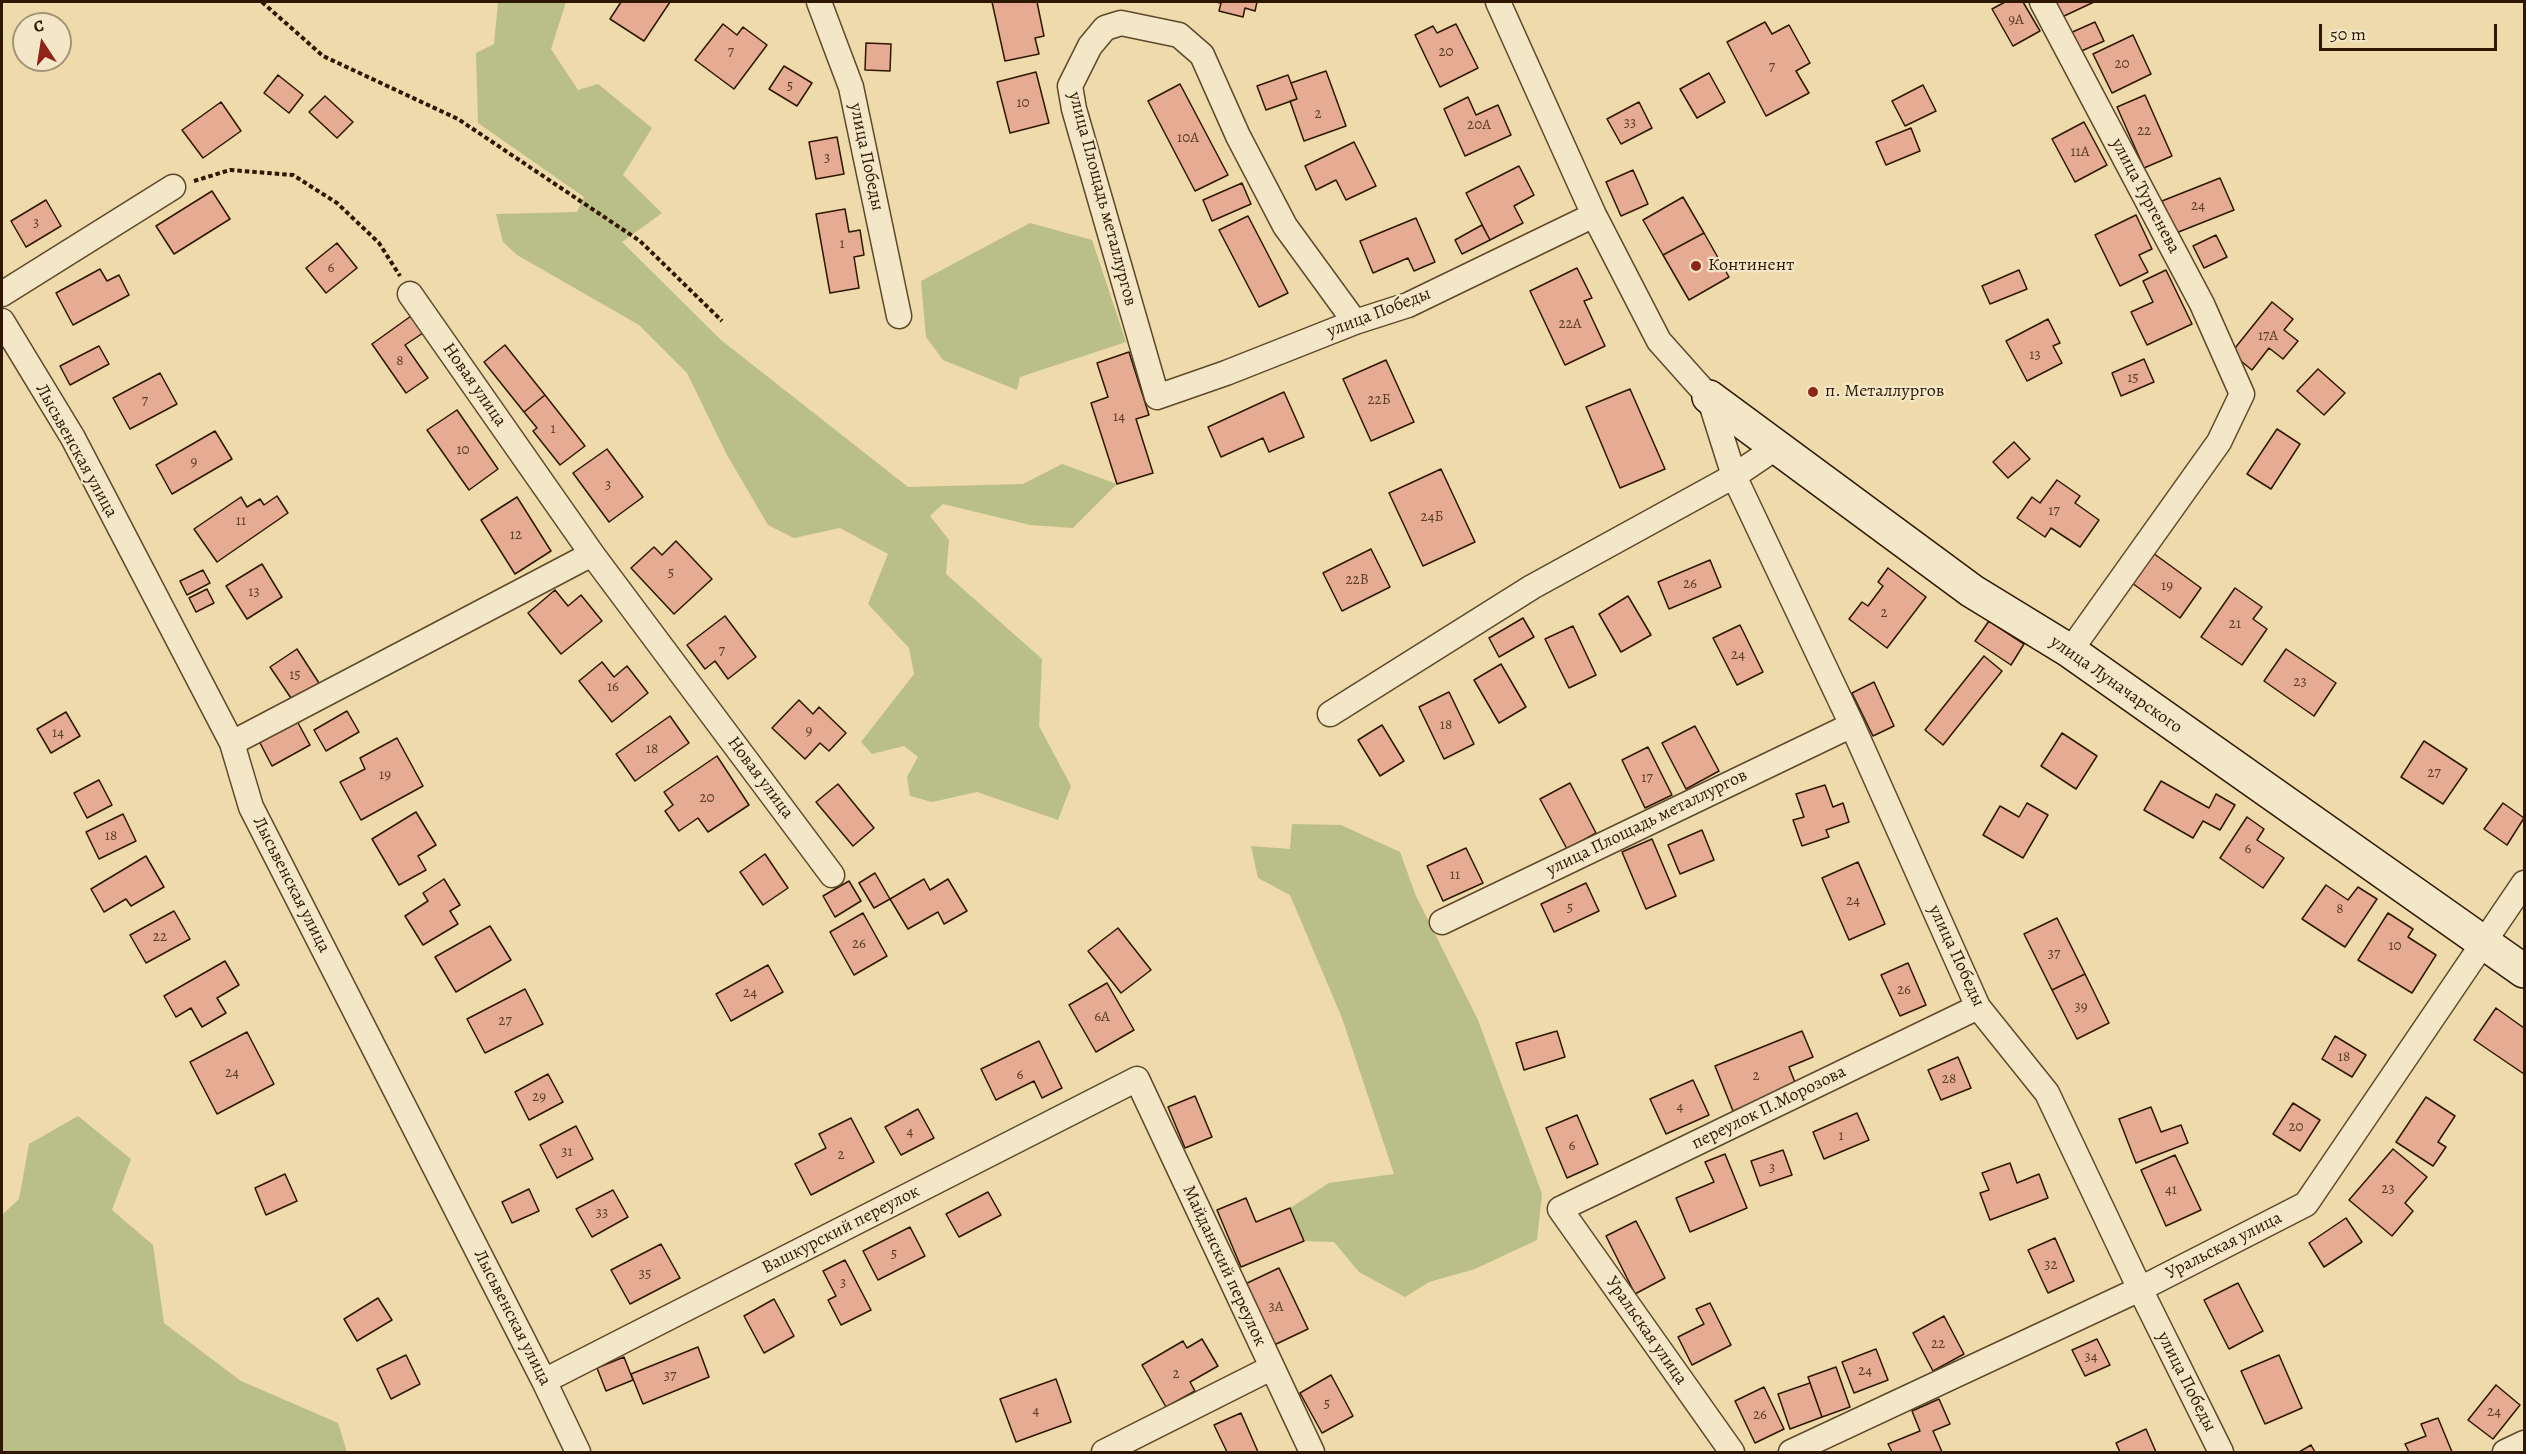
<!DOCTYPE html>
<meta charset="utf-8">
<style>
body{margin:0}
#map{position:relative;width:2526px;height:1454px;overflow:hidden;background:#eedaaa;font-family:Alegreya,serif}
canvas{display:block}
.frame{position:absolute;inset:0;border:3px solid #2d1700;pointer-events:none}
.north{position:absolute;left:12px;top:12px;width:60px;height:60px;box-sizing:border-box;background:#f4e7c8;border:2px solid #a49478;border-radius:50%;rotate:348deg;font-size:16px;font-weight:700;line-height:24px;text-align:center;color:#2d1700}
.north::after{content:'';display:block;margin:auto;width:21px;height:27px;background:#8f2418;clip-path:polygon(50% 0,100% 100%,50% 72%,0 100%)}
.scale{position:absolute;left:2319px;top:24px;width:178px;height:27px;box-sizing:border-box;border:3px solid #2d1700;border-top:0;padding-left:8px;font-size:18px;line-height:21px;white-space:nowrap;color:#2d1700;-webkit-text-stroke:4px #f4e7c8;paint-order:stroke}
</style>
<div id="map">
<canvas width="2526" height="1454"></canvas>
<div class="frame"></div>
<div class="north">С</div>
<div class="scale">50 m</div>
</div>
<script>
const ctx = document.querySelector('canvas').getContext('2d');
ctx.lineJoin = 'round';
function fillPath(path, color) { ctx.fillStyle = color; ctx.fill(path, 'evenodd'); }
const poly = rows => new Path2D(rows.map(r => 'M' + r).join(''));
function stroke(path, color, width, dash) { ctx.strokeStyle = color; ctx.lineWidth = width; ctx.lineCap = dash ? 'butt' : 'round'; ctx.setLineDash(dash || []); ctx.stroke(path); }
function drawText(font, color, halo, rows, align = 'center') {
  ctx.font = font + ' Alegreya,serif'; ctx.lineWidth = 4.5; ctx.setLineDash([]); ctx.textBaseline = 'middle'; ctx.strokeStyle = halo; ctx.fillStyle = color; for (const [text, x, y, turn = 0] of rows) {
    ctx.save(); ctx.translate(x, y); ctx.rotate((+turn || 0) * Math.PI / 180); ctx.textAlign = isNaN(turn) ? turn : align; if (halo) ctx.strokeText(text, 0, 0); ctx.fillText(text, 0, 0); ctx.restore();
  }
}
const green = poly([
 [498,2,566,2,551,49,578,90,598,84,652,128,623,175,662,213,622,242,721,340,908,487,1023,484,1062,464,1117,484,1073,528,1030,525,943,504,930,516,949,540,946,574,1042,659,1039,726,1071,786,1058,820,977,792,932,802,910,796,907,777,918,757,904,746,872,754,861,742,914,674,909,648,868,604,888,554,840,528,794,538,768,525,727,455,687,373,639,325,517,255,503,242,496,214,577,212,584,197,478,123,476,53,494,44],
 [1030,223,1092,240,1126,342,1020,377,1017,390,943,360,926,337,921,281],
 [1292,824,1341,825,1400,852,1416,896,1478,1020,1542,1194,1537,1240,1475,1269,1429,1282,1405,1297,1359,1272,1334,1242,1304,1241,1290,1208,1329,1183,1394,1174,1342,1018,1290,895,1258,878,1251,846,1290,849],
 [78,1116,131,1159,112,1210,153,1245,164,1323,241,1381,338,1423,347,1452,2,1452,2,1215,19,1199,29,1144]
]);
const building = poly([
 [621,2,670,2,644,41,610,19,621,2],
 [992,2,1037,2,1044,36,1035,38,1039,54,1005,61,992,2],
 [1215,2,1257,2,1255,11,1245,8,1243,17,1219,11,1221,3,1215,2],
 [2005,2,2023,2,2040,31,2013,46,1992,9,2005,2],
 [2055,2,2094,2,2062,17,2055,2],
 [1765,22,1772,34,1789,25,1810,63,1796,71,1809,93,1766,116,1727,42,1765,22],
 [2095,22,2104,41,2077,53,2068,34,2095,22],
 [723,24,737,35,743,27,767,45,734,89,695,60,723,24],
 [1456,24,1478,68,1440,87,1415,35,1433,26,1437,33,1456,24],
 [2133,35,2151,74,2112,93,2093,54,2133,35],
 [866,43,891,44,890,71,865,70,866,43],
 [784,66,812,83,797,106,769,89,784,66],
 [1326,71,1346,126,1304,141,1290,101,1297,99,1291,83,1326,71],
 [1036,72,1049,123,1010,133,997,82,1036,72],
 [1709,73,1725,102,1697,118,1680,89,1709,73],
 [278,75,303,95,289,113,264,93,278,75],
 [1288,75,1297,99,1266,110,1257,86,1288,75],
 [1180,84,1228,175,1195,191,1148,101,1180,84],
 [1923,85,1936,111,1905,126,1892,101,1923,85],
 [2145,95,2172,156,2144,168,2117,107,2145,95],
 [325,96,353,122,337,138,309,112,325,96],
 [1468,97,1476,115,1498,105,1511,135,1465,156,1444,109,1468,97],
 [221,102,241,131,203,158,182,130,221,102],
 [1639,102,1652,128,1621,144,1607,119,1639,102],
 [2084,122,2107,165,2075,182,2052,139,2084,122],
 [1911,128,1920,151,1886,165,1876,142,1911,128],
 [837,137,844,174,816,179,809,142,837,137],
 [1354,142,1376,186,1346,200,1336,180,1316,190,1305,166,1354,142],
 [1519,166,1534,195,1514,206,1523,223,1490,240,1466,193,1519,166],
 [1633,170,1648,204,1621,216,1606,182,1633,170],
 [2220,178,2234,210,2176,233,2162,201,2220,178],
 [1242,183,1251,204,1212,221,1203,200,1242,183],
 [212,191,230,219,174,254,156,226,212,191],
 [1683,197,1704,233,1663,255,1643,220,1683,197],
 [46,200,61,226,26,247,11,221,46,200],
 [845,209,849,232,860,230,864,255,854,257,859,288,830,293,816,214,845,209],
 [2136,215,2152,249,2139,255,2148,272,2120,286,2095,235,2136,215],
 [1248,216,1288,293,1259,307,1219,230,1248,216],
 [1416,218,1435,262,1414,271,1408,258,1373,273,1360,241,1416,218],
 [1482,225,1490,240,1462,254,1455,240,1482,225],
 [1704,233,1729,277,1689,300,1663,255,1704,233],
 [2216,235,2227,257,2204,268,2193,246,2216,235],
 [337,243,357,268,326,293,306,268,337,243],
 [1577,268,1592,298,1584,301,1605,346,1565,365,1530,291,1577,268],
 [100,269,107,281,119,275,129,295,73,325,56,293,100,269],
 [2019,270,2027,289,1990,304,1982,286,2019,270],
 [2166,270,2192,324,2147,345,2131,312,2153,302,2143,281,2166,270],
 [2272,302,2293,319,2284,330,2298,341,2283,359,2269,348,2252,370,2231,353,2272,302],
 [411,316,423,333,405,345,428,378,406,393,372,344,411,316],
 [2048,319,2060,343,2053,346,2062,363,2027,381,2006,341,2048,319],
 [505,345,545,395,524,412,484,362,505,345],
 [99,346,109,364,70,385,60,366,99,346],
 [1129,352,1149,415,1136,419,1153,473,1117,484,1091,403,1108,397,1097,363,1129,352],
 [2144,359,2154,382,2121,396,2112,373,2144,359],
 [1386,360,1414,422,1371,441,1343,379,1386,360],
 [2318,369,2345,393,2324,415,2297,391,2318,369],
 [160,373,177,404,130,429,113,398,160,373],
 [1630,389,1665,469,1620,488,1586,407,1630,389],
 [1284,392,1304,437,1269,452,1263,438,1221,457,1208,427,1284,392],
 [545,395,585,446,560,465,533,431,537,428,524,412,545,395],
 [457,410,498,469,469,490,427,430,457,410],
 [2277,429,2300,444,2271,489,2247,474,2277,429],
 [215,431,232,459,172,494,156,465,215,431],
 [2014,442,2030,459,2008,478,1993,462,2014,442],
 [607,449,643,497,609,522,573,473,607,449],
 [1441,469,1475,542,1423,566,1389,493,1441,469],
 [2057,480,2080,496,2075,503,2099,520,2080,547,2051,528,2045,537,2017,518,2032,497,2040,503,2057,480],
 [277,496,288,513,217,562,194,529,241,497,247,507,260,499,264,505,277,496],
 [517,497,551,551,515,574,481,520,517,497],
 [676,541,712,579,674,614,631,568,654,547,662,555,676,541],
 [1371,549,1390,587,1342,611,1323,573,1371,549],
 [2153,553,2201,588,2180,618,2132,583,2153,553],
 [1710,560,1721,587,1669,609,1658,582,1710,560],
 [262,564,282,597,247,619,226,586,262,564],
 [1888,568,1926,597,1887,648,1849,619,1862,602,1868,606,1883,586,1878,582,1888,568],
 [203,570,210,583,187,595,180,581,203,570],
 [2235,588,2262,607,2253,619,2267,629,2242,665,2201,637,2235,588],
 [207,589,214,603,196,612,189,598,207,589],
 [555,590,568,606,581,595,602,621,561,654,528,613,555,590],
 [1628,596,1651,635,1621,652,1599,614,1628,596],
 [725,616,756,657,728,679,715,661,705,669,687,645,725,616],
 [1523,618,1534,637,1499,657,1489,638,1523,618],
 [1989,621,2024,644,2011,665,1975,641,1989,621],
 [1740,625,1763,672,1737,685,1713,638,1740,625],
 [1573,626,1596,675,1569,688,1545,639,1573,626],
 [297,649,319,683,293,701,270,667,297,649],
 [2286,649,2336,683,2314,716,2264,681,2286,649],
 [1984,656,2002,671,1943,745,1925,730,1984,656],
 [602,662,614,677,627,666,648,693,612,722,579,681,602,662],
 [1501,664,1526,707,1499,723,1474,680,1501,664],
 [1874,682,1894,726,1873,736,1852,693,1874,682],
 [1449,692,1474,744,1444,759,1419,707,1449,692],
 [799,700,813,714,819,707,846,733,829,751,820,743,805,759,772,728,799,700],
 [347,711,359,732,326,751,314,730,347,711],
 [66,712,80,736,51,753,37,729,66,712],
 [670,716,689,743,635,781,616,754,670,716],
 [297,721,310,745,272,766,259,741,297,721],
 [1382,725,1404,761,1380,776,1358,740,1382,725],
 [1695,726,1719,771,1686,789,1662,743,1695,726],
 [2062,733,2097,756,2076,789,2041,766,2062,733],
 [397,738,423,786,361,820,340,782,365,769,360,758,397,738],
 [2424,741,2467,769,2443,804,2401,777,2424,741],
 [1648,747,1672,795,1645,808,1622,760,1648,747],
 [717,756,749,805,708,832,698,818,679,831,665,811,673,805,664,792,717,756],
 [99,780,112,805,87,818,74,793,99,780],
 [2161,781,2209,808,2216,794,2235,805,2220,830,2203,821,2193,838,2144,810,2161,781],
 [1570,783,1596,833,1567,849,1540,799,1570,783],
 [838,784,874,828,853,846,816,802,838,784],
 [1825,785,1833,807,1843,803,1849,822,1826,830,1829,837,1802,846,1793,820,1804,817,1796,794,1825,785],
 [2027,803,2048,815,2023,858,1983,835,2000,806,2019,817,2027,803],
 [2503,803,2524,818,2507,845,2484,829,2503,803],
 [416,812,436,845,418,856,426,870,399,885,372,839,416,812],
 [123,814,136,841,99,859,86,832,123,814],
 [2247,817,2264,829,2257,840,2284,858,2263,888,2220,858,2247,817],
 [1702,830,1714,860,1680,874,1668,845,1702,830],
 [1652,839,1676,896,1646,909,1622,852,1652,839],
 [1466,848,1483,883,1443,901,1427,866,1466,848],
 [765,854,788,888,763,905,740,872,765,854],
 [146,856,164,887,131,906,126,899,104,912,91,889,146,856],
 [1858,862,1885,924,1849,940,1822,878,1858,862],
 [875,873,890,899,874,908,859,883,875,873],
 [444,879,460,905,450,911,458,924,423,945,405,916,428,901,423,893,444,879],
 [924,879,930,890,948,879,967,911,944,924,938,912,908,929,890,899,924,879],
 [849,881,861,901,835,917,823,896,849,881],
 [1586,883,1599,911,1554,932,1541,904,1586,883],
 [2326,885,2348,900,2358,887,2377,899,2345,947,2302,919,2326,885],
 [174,911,190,939,146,963,130,935,174,911],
 [863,913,887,956,854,975,830,932,863,913],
 [2388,913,2413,929,2408,937,2436,955,2412,993,2358,960,2388,913],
 [2057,918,2085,974,2052,990,2024,934,2057,918],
 [490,926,511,960,456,992,435,957,490,926],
 [1118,928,1151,970,1121,993,1088,951,1118,928],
 [225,961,239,985,217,998,226,1013,202,1027,191,1008,176,1017,164,996,225,961],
 [1908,963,1926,1005,1900,1016,1881,975,1908,963],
 [768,965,783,992,731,1021,716,994,768,965],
 [2085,974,2109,1023,2077,1039,2052,990,2085,974],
 [1107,983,1134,1030,1096,1052,1069,1005,1107,983],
 [525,989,543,1024,485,1053,467,1019,525,989],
 [2496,1008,2524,1028,2524,1074,2474,1040,2496,1008],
 [1557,1031,1565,1057,1524,1070,1516,1043,1557,1031],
 [1802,1031,1813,1057,1789,1067,1796,1085,1733,1111,1715,1066,1802,1031],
 [247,1032,274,1084,217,1114,190,1062,247,1032],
 [2335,1036,2366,1055,2352,1077,2322,1059,2335,1036],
 [1039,1041,1062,1088,1042,1098,1034,1081,996,1100,981,1069,1039,1041],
 [1958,1057,1971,1088,1941,1100,1928,1070,1958,1057],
 [548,1074,563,1102,529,1120,515,1092,548,1074],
 [1693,1080,1709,1115,1666,1134,1650,1099,1693,1080],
 [1195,1096,1212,1137,1185,1148,1168,1107,1195,1096],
 [2426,1097,2455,1116,2438,1142,2446,1147,2433,1166,2396,1142,2426,1097],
 [2293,1103,2320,1120,2300,1151,2273,1134,2293,1103],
 [2151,1107,2161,1132,2181,1125,2188,1143,2136,1163,2119,1119,2151,1107],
 [918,1109,934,1138,901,1155,885,1127,918,1109],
 [1857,1113,1869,1140,1824,1159,1813,1132,1857,1113],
 [1577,1115,1598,1164,1567,1178,1546,1128,1577,1115],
 [851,1118,874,1162,811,1195,795,1164,826,1148,819,1134,851,1118],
 [576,1126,593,1159,557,1178,540,1145,576,1126],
 [2393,1149,2427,1177,2405,1203,2413,1211,2392,1236,2349,1200,2393,1149],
 [1783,1150,1792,1175,1760,1186,1751,1161,1783,1150],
 [1725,1154,1747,1208,1690,1232,1676,1198,1714,1182,1705,1162,1725,1154],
 [2175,1155,2201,1210,2166,1226,2141,1170,2175,1155],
 [2010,1163,2017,1183,2039,1174,2048,1198,1990,1220,1980,1193,1989,1190,1982,1173,2010,1163],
 [285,1174,297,1201,266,1215,255,1188,285,1174],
 [529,1189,539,1211,512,1223,502,1202,529,1189],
 [613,1190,628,1217,592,1237,576,1209,613,1190],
 [988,1192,1001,1215,959,1237,946,1214,988,1192],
 [1246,1198,1256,1222,1290,1208,1304,1241,1241,1267,1217,1210,1246,1198],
 [2346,1218,2362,1242,2324,1267,2309,1243,2346,1218],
 [1636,1221,1665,1278,1635,1294,1606,1236,1636,1221],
 [910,1227,925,1256,878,1280,863,1251,910,1227],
 [2055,1238,2074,1281,2048,1293,2028,1250,2055,1238],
 [661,1244,680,1278,630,1304,611,1270,661,1244],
 [845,1260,871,1310,841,1325,828,1300,836,1296,823,1271,845,1260],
 [1279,1268,1308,1329,1272,1346,1243,1285,1279,1268],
 [2238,1283,2263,1331,2229,1349,2204,1300,2238,1283],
 [378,1298,392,1320,357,1341,344,1319,378,1298],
 [774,1299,794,1336,764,1353,744,1316,774,1299],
 [1710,1303,1731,1345,1692,1365,1678,1337,1704,1324,1696,1309,1710,1303],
 [1944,1316,1964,1354,1933,1371,1913,1333,1944,1316],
 [1202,1339,1218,1366,1190,1382,1195,1391,1166,1407,1142,1365,1183,1341,1187,1348,1202,1339],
 [2097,1339,2110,1365,2085,1376,2072,1350,2097,1339],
 [698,1347,709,1377,643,1404,631,1374,698,1347],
 [1876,1349,1888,1380,1854,1393,1842,1362,1876,1349],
 [406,1355,420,1384,391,1399,377,1369,406,1355],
 [2279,1355,2302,1408,2265,1424,2241,1371,2279,1355],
 [624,1357,633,1380,606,1391,597,1368,624,1357],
 [1836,1367,1850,1407,1822,1417,1808,1377,1836,1367],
 [1331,1375,1353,1416,1322,1433,1300,1393,1331,1375],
 [1056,1379,1071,1422,1016,1442,1000,1399,1056,1379],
 [1810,1383,1822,1417,1790,1429,1778,1394,1810,1383],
 [2496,1385,2520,1405,2493,1439,2468,1420,2496,1385],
 [1764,1387,1784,1429,1755,1443,1735,1401,1764,1387],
 [1939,1399,1950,1424,1933,1431,1942,1452,1892,1452,1888,1444,1920,1431,1912,1411,1939,1399],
 [1241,1413,1258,1452,1227,1452,1214,1425,1241,1413],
 [2438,1418,2452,1452,2409,1452,2405,1444,2426,1436,2421,1424,2438,1418],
 [2146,1429,2156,1452,2120,1452,2116,1443,2146,1429],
 [2311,1445,2315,1452,2299,1452,2311,1445]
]);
const path = poly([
 [262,2,323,56,458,119,640,241,722,321],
 [194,181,230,170,293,175,337,203,379,243,400,276]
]);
const street = poly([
 [819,2,851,87,899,316],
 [1498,2,1594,215,1659,341,1709,397,1734,476,1852,725,1978,1007,2047,1093,2140,1289,2221,1452],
 [2042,2,2202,304,2242,394,2219,442,2070,651],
 [2,294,173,187],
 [410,294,592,554,832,875],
 [2,321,73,438,232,743,251,807,544,1381,578,1452],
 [1355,322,1285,226,1238,136,1202,55,1179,35,1121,23,1105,28,1090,46,1070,86,1074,109,1157,397,1226,373,1355,322,1408,305,1594,215],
 [1330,714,1532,587,1734,476,1777,447],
 [232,743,592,554],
 [1442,922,1852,725],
 [544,1381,1137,1079,1312,1452],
 [1104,1452,1271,1368],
 [1732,1452,1560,1209,1978,1007],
 [1791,1452,2140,1289,2306,1204,2524,883],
 [2505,1452,2524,1443]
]);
const secondary = poly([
 [1709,397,1972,591,2070,651,2524,971]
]);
const markers = [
 [1696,266,6,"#8f2418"],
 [1813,392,6,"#8f2418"]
];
const numberNames = [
 ["9А",2016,20],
 ["7",731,52],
 ["20",1446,52],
 ["20",2122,64],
 ["7",1772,67],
 ["5",790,86],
 ["10",1023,103],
 ["2",1318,114],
 ["33",1630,123],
 ["20А",1479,125],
 ["22",2144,131],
 ["10А",1188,138],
 ["11А",2080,152],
 ["3",827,158],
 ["24",2198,206],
 ["3",36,223],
 ["1",842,244],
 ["6",331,268],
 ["22А",1570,324],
 ["17А",2268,336],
 ["13",2035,355],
 ["8",400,361],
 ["15",2133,378],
 ["22Б",1379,400],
 ["7",145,401],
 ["14",1119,417],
 ["1",553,429],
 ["10",463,450],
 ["9",194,462],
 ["3",608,485],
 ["17",2054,511],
 ["24Б",1432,517],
 ["11",241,521],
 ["12",516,535],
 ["5",671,573],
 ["22В",1357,580],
 ["26",1690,584],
 ["19",2167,586],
 ["13",254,592],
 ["2",1884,613],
 ["21",2235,624],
 ["7",722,651],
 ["24",1738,655],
 ["15",295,675],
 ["23",2300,682],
 ["16",613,687],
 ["18",1446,725],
 ["9",809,731],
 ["14",58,733],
 ["18",652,749],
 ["27",2434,773],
 ["19",385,775],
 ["17",1647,778],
 ["20",707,798],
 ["18",111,836],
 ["6",2248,849],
 ["11",1455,875],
 ["24",1853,901],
 ["5",1570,908],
 ["8",2340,909],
 ["22",160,937],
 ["26",859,944],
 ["10",2395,946],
 ["37",2054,954],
 ["26",1904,990],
 ["24",750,993],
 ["39",2081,1007],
 ["6А",1102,1017],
 ["27",505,1021],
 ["18",2344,1057],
 ["24",232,1073],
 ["6",1020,1075],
 ["2",1756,1076],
 ["28",1949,1079],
 ["29",539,1097],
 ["4",1680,1107],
 ["20",2296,1127],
 ["4",910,1132],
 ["1",1841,1136],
 ["6",1572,1146],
 ["31",567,1152],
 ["2",841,1155],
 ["3",1772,1168],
 ["23",2388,1189],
 ["41",2171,1190],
 ["33",602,1213],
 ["5",894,1254],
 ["32",2051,1265],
 ["35",645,1274],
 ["3",843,1283],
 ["3А",1276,1307],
 ["22",1938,1344],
 ["34",2091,1357],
 ["24",1865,1371],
 ["2",1176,1374],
 ["37",670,1376],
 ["5",1327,1404],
 ["4",1036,1411],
 ["24",2494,1412],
 ["26",1760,1415]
];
const streetNames = [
 ["улица Победы",866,157,78],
 ["улица Тургенева",2145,196,62],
 ["улица Площадь металлургов",1102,199,75],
 ["улица Победы",1379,313,-21],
 ["Новая улица",474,385,55],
 ["Лысьвенская улица",76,451,61],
 ["улица Луначарского",2116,685,35],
 ["Новая улица",760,778,53],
 ["улица Площадь металлургов",1647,823,-26],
 ["Лысьвенская улица",291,885,63],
 ["улица Победы",1956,956,65],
 ["переулок П.Морозова",1769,1108,-26],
 ["Вашкурский переулок",841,1230,-27],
 ["Уральская улица",2224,1246,-27],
 ["Майданский переулок",1224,1266,65],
 ["Лысьвенская улица",512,1318,63],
 ["Уральская улица",1646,1331,55],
 ["улица Победы",2186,1382,63]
];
const poiNames = [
 ["Континент",1708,266],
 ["п. Металлургов",1825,392]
];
fillPath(green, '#babf87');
fillPath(building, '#e6ac93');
stroke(building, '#2d1700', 1.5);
stroke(street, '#5d482a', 27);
stroke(secondary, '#2d1700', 36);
stroke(path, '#2d1700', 4, [4.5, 3]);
stroke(street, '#f4e7c8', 24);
stroke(secondary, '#f4e7c8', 33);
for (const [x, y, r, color] of markers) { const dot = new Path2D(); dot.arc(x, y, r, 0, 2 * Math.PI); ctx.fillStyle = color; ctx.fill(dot); stroke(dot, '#f4e7c8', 2); }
drawText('15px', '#5b3c25', null, numberNames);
drawText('18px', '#2d1700', '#f4e7c8', streetNames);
drawText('18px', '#2d1700', '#f4e7c8', poiNames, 'left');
</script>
